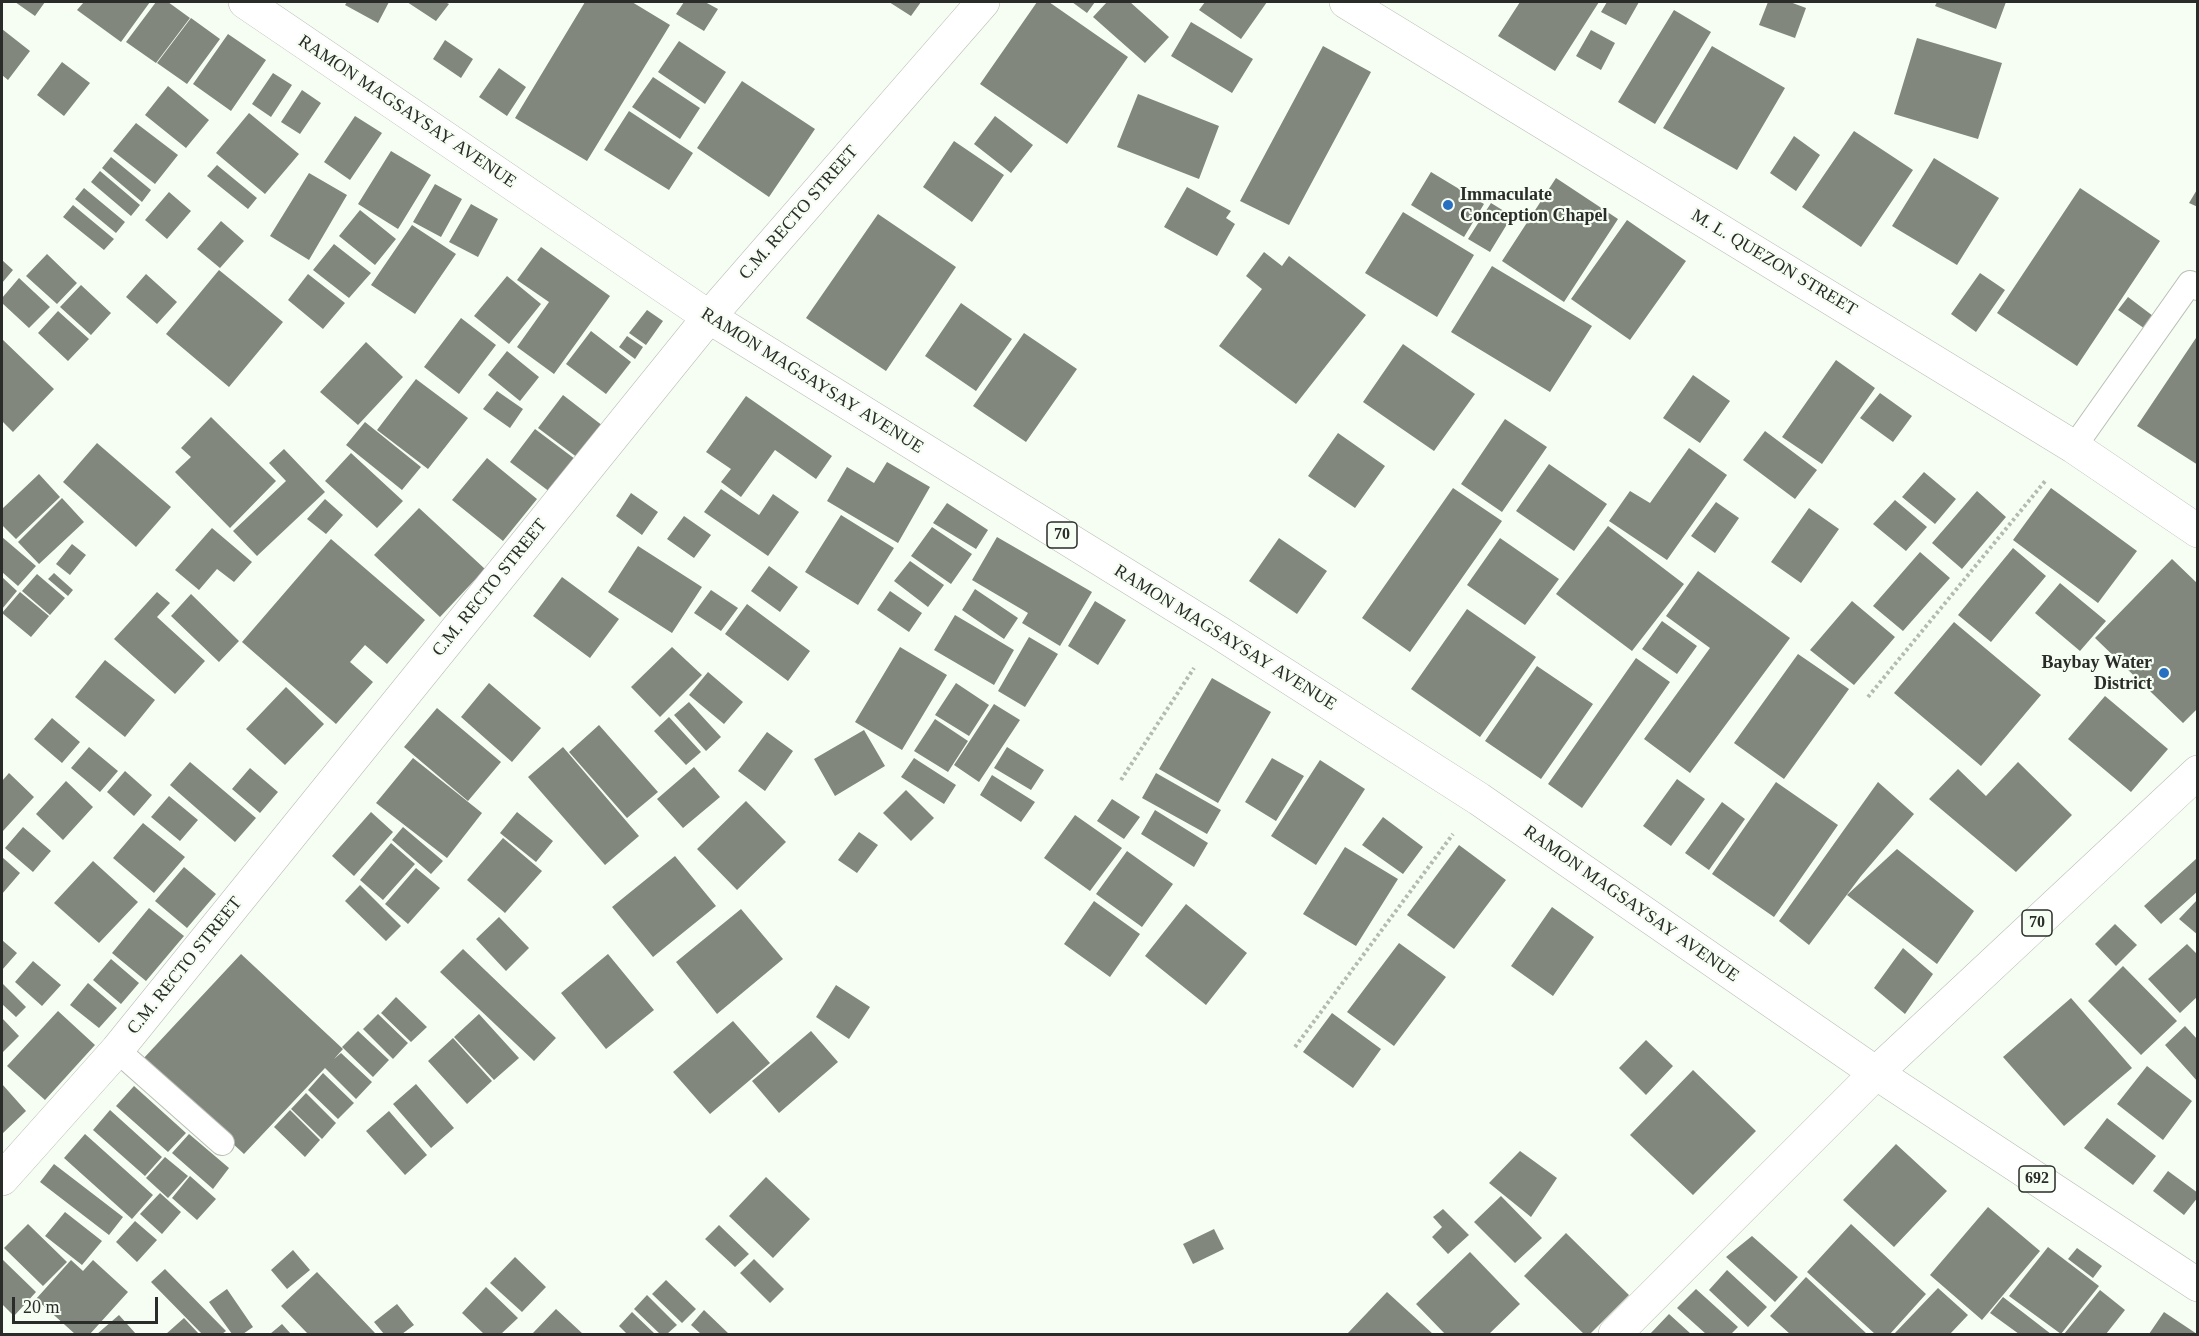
<!DOCTYPE html>
<style>
body{margin:0}
#map{position:relative;width:2199px;height:1336px;overflow:hidden;background:#f6fdf2;font-family:"Times New Roman",serif}
canvas{display:block}
.frame{position:absolute;inset:0;border:3px solid #292c28;pointer-events:none}
.scale{position:absolute;left:12px;top:1297px;width:146px;height:27px;box-sizing:border-box;border:3px solid #292c28;border-top:0;padding-left:8px;font-size:18px;line-height:21px;white-space:nowrap;color:#292c28;-webkit-text-stroke:4px #f6fdf2;paint-order:stroke}
</style>
<div id="map">
<canvas width="2199" height="1336"></canvas>
<div class="frame"></div>
<div class="scale">20 m</div>
</div>
<script>
const ctx = document.querySelector('canvas').getContext('2d');
ctx.lineJoin = 'round';
function fillPath(path, color) { ctx.fillStyle = color; ctx.fill(path, 'evenodd'); }
const poly = rows => new Path2D(rows.map(r => 'M' + r).join(''));
function stroke(path, color, width, dash) { ctx.strokeStyle = color; ctx.lineWidth = width; ctx.lineCap = dash ? 'butt' : 'round'; ctx.setLineDash(dash || []); ctx.stroke(path); }
function drawText(font, color, halo, rows, align = 'center') {
  ctx.font = font + ' "Times New Roman",serif'; ctx.lineWidth = 4.5; ctx.setLineDash([]); ctx.textBaseline = 'middle'; ctx.strokeStyle = halo; ctx.fillStyle = color; for (const [text, x, y, turn = 0] of rows) {
    ctx.save(); ctx.translate(x, y); ctx.rotate((+turn || 0) * Math.PI / 180); ctx.textAlign = isNaN(turn) ? turn : align; if (halo) ctx.strokeText(text, 0, 0); ctx.fillText(text, 0, 0); ctx.restore();
  }
}
const building = poly([
 [15,2,45,2,35,16],
 [84,2,150,2,121,42,77,10],
 [156,2,168,2,190,18,156,63,126,42],
 [347,2,389,2,378,23,345,5],
 [407,2,445,2,449,4,436,21],
 [585,2,632,2,670,25,587,161,515,118],
 [684,2,705,2,718,9,704,31,676,14],
 [889,2,921,2,911,16],
 [1037,2,1049,2,1128,57,1067,144,980,84],
 [1072,2,1095,2,1087,13],
 [1107,2,1130,2,1169,37,1145,63,1093,17],
 [1205,2,1267,2,1241,39,1199,10],
 [1520,2,1599,2,1555,71,1498,36],
 [1607,2,1639,2,1626,25,1601,12],
 [1768,2,1790,2,1806,8,1795,38,1759,25],
 [1937,2,2006,2,1996,29,1935,6],
 [1674,10,1711,32,1655,124,1618,102],
 [191,18,220,39,187,84,157,63],
 [1191,22,1253,59,1232,93,1171,56],
 [2,29,30,51,8,80,2,75],
 [1591,30,1615,43,1601,70,1576,56],
 [228,34,266,60,231,111,193,84],
 [1917,38,2002,63,1978,139,1894,114],
 [445,40,473,59,461,78,433,59],
 [679,41,726,72,705,104,658,72],
 [1323,46,1371,72,1289,225,1240,201],
 [1712,46,1785,88,1737,170,1663,128],
 [62,62,90,83,64,116,37,95],
 [499,68,526,87,507,116,479,97],
 [273,73,292,85,271,117,252,104],
 [653,77,700,108,680,139,632,107],
 [742,81,815,129,769,197,697,148],
 [168,86,209,120,186,148,145,115],
 [302,90,321,103,300,134,281,122],
 [1138,94,1219,126,1199,179,1117,147],
 [629,111,693,153,669,190,604,150],
 [249,113,299,154,265,194,216,153],
 [355,116,382,133,350,180,324,162],
 [995,116,1033,145,1011,173,974,144],
 [136,123,178,155,155,184,113,151],
 [1854,131,1913,170,1861,247,1802,207],
 [1794,136,1820,155,1796,191,1770,173],
 [954,141,1004,175,972,222,923,187],
 [391,151,431,175,398,229,358,204],
 [111,157,151,190,142,202,102,168],
 [1934,158,1999,198,1957,265,1892,226],
 [217,165,257,198,248,209,207,176],
 [100,171,140,205,131,216,91,182],
 [1431,172,1484,204,1464,237,1411,205],
 [309,173,347,195,309,260,270,236],
 [1556,178,1618,219,1564,302,1502,261],
 [435,184,462,199,441,237,413,222],
 [1187,187,1231,211,1226,218,1235,224,1217,256,1164,227],
 [84,188,125,222,116,233,75,199],
 [2080,188,2160,241,2077,366,1997,313],
 [2198,188,2198,207,2189,203],
 [169,192,191,211,167,239,145,220],
 [1491,203,1512,216,1490,252,1468,239],
 [471,204,498,219,478,257,449,242],
 [73,205,114,239,104,250,63,217],
 [360,210,396,239,375,265,339,236],
 [1403,212,1474,255,1437,317,1365,273],
 [878,214,956,267,886,371,806,318],
 [1627,220,1686,261,1630,340,1571,299],
 [221,221,244,241,220,268,197,249],
 [412,225,456,254,415,314,371,285],
 [334,244,371,273,349,298,313,270],
 [541,247,610,296,554,374,517,347,549,302,517,280],
 [1264,252,1282,266,1289,256,1366,315,1296,404,1219,346,1262,289,1246,276],
 [47,254,77,283,57,304,26,276],
 [2,260,13,270,2,283],
 [1492,266,1592,326,1550,392,1451,332],
 [219,270,283,322,229,387,166,334],
 [1980,273,2005,290,1976,332,1951,314],
 [146,274,177,302,157,324,126,297],
 [308,274,345,303,323,329,288,300],
 [507,276,541,304,509,344,474,316],
 [19,278,50,307,29,328,2,303,2,298],
 [81,285,111,313,91,335,60,307],
 [2128,297,2157,319,2148,331,2118,310],
 [961,303,1012,339,976,391,925,356],
 [647,310,663,321,646,345,629,333],
 [58,311,89,339,68,361,38,333],
 [461,318,496,345,459,394,424,367],
 [591,331,631,362,606,394,566,364],
 [1024,333,1077,369,1026,442,973,406],
 [2198,335,2198,465,2137,426],
 [627,336,643,347,635,359,619,347],
 [2,339,54,389,13,432,2,421],
 [366,342,403,377,358,425,320,392],
 [1403,344,1475,394,1434,451,1363,402],
 [507,351,539,377,520,401,488,375],
 [1836,360,1875,388,1822,464,1782,437],
 [1693,375,1730,401,1700,443,1663,418],
 [416,379,468,418,428,469,377,430],
 [497,391,523,409,510,428,483,409],
 [1880,393,1912,416,1893,442,1860,418],
 [563,395,603,426,578,458,538,428],
 [746,396,832,456,816,479,775,450,741,497,721,482,731,469,706,452],
 [211,417,276,481,230,528,175,472,191,457,181,448],
 [1505,419,1547,447,1502,512,1461,484],
 [365,422,421,467,402,490,346,445],
 [535,429,575,459,550,492,510,462],
 [1765,431,1817,470,1795,499,1743,460],
 [1338,433,1385,466,1355,508,1308,476],
 [97,443,171,507,136,547,63,482],
 [1689,448,1727,475,1667,560,1609,521,1630,491,1650,503],
 [284,449,325,492,257,556,233,531,286,481,269,463],
 [351,453,403,501,377,528,325,481],
 [487,458,537,499,503,541,452,500],
 [887,462,930,487,898,543,827,501,847,467,874,483],
 [1549,464,1607,504,1574,551,1516,511],
 [1924,472,1956,499,1935,524,1902,497],
 [39,474,60,497,16,539,2,525,2,509],
 [1453,488,1502,521,1410,652,1362,618],
 [2051,488,2137,551,2098,603,2013,540],
 [721,489,759,515,773,494,799,512,768,556,704,512],
 [1977,491,2006,517,1962,569,1932,543],
 [631,493,658,512,642,535,616,516],
 [62,498,84,522,39,564,18,542],
 [325,499,343,515,326,534,307,519],
 [1895,500,1927,527,1906,551,1873,524],
 [1716,502,1739,518,1715,553,1691,536],
 [947,503,988,530,976,549,933,523],
 [419,508,485,569,440,617,374,555],
 [1809,508,1839,529,1801,583,1771,562],
 [841,515,894,548,858,605,805,572],
 [684,516,711,535,694,558,667,539],
 [1608,526,1684,584,1632,651,1556,594],
 [932,527,972,554,951,584,911,556],
 [212,528,252,562,234,582,217,569,199,590,175,570],
 [2,537,36,566,18,586,2,572],
 [997,537,1092,592,1060,646,1022,623,1028,613,972,580],
 [1279,538,1327,571,1297,614,1249,581],
 [1500,538,1559,579,1525,625,1467,585],
 [331,539,425,620,387,664,365,645,350,662,373,682,336,724,242,642],
 [72,544,86,555,70,575,56,564],
 [638,546,702,587,672,633,608,592],
 [2013,548,2046,576,1991,642,1958,615],
 [1920,552,1950,578,1903,631,1873,606],
 [2172,559,2198,584,2198,708,2183,723,2095,638],
 [910,561,944,585,928,607,894,581],
 [769,566,798,587,780,612,751,591],
 [1698,571,1790,638,1690,773,1644,739,1710,648,1666,616],
 [54,573,73,590,68,596,48,579],
 [37,574,65,598,50,615,22,591],
 [2,577,17,591,2,609],
 [562,577,619,619,590,658,533,616],
 [2060,583,2106,621,2080,651,2035,613],
 [975,589,1018,618,1004,639,962,610],
 [711,590,738,608,721,631,694,613],
 [890,591,922,613,909,632,877,610],
 [20,592,49,616,31,637,2,613],
 [157,592,170,603,157,617,205,661,175,694,114,639],
 [191,594,239,641,219,662,171,616],
 [1095,601,1126,620,1098,665,1068,646],
 [1852,601,1895,637,1854,685,1810,650],
 [747,604,810,651,788,681,725,634],
 [1467,609,1536,657,1480,737,1411,689],
 [955,615,1014,650,994,685,934,650],
 [1662,621,1697,646,1677,674,1642,649],
 [1954,622,2041,695,1981,766,1894,693],
 [1029,637,1058,654,1025,707,998,691],
 [672,647,702,675,660,717,631,687],
 [900,647,947,675,902,750,855,722],
 [1798,654,1849,689,1784,779,1734,743],
 [1636,658,1670,682,1582,808,1548,784],
 [105,660,155,700,125,737,75,697],
 [1537,666,1593,704,1541,779,1485,741],
 [708,672,743,702,724,724,689,695],
 [1212,678,1271,712,1218,803,1159,769],
 [489,683,541,728,512,762,461,717],
 [956,683,989,705,969,736,935,715],
 [286,687,324,724,285,765,246,729],
 [2105,696,2168,749,2131,792,2068,739],
 [689,702,721,737,706,751,674,715],
 [994,704,1020,720,979,782,954,765],
 [437,708,501,762,468,801,404,747],
 [669,717,701,752,686,765,654,731],
 [52,718,80,742,62,763,34,739],
 [935,719,968,741,948,772,914,751],
 [599,725,658,792,627,818,569,752],
 [864,730,885,766,835,796,814,759],
 [767,732,793,751,765,791,738,771],
 [89,747,118,771,100,792,71,768],
 [563,747,639,836,605,865,528,777],
 [1007,747,1044,770,1031,790,994,768],
 [413,758,482,813,447,858,376,803],
 [914,758,956,785,944,804,901,777],
 [1272,758,1304,776,1276,821,1245,802],
 [1320,760,1365,789,1316,865,1271,836],
 [190,762,256,818,235,842,170,785],
 [2018,762,2072,815,2016,872,1929,799,1958,769,1986,796],
 [694,767,720,797,683,828,657,799],
 [250,768,278,792,260,813,232,789],
 [125,771,152,795,134,816,107,792],
 [9,773,34,797,3,831,2,781],
 [1156,773,1221,810,1207,834,1142,798],
 [992,775,1035,802,1021,822,980,795],
 [1677,779,1705,799,1671,846,1643,826],
 [66,781,93,807,63,840,36,814],
 [1776,782,1838,825,1774,917,1712,874],
 [1878,782,1914,814,1861,876,1809,945,1779,921],
 [906,790,934,818,911,841,883,813],
 [169,796,198,820,180,841,151,817],
 [1112,799,1140,817,1124,839,1097,821],
 [746,801,786,842,737,890,697,849],
 [1722,802,1745,819,1709,870,1685,853],
 [1155,810,1208,843,1194,867,1141,834],
 [371,812,393,832,354,876,332,856],
 [517,812,553,841,536,862,500,833],
 [1075,815,1122,848,1090,891,1044,858],
 [1383,817,1423,847,1403,874,1362,845],
 [143,823,185,857,154,893,113,858],
 [23,827,51,851,33,872,5,848],
 [403,827,443,861,431,874,392,840],
 [859,832,878,845,857,873,838,860],
 [503,838,542,871,505,913,467,880],
 [391,843,415,864,383,900,360,880],
 [1459,845,1506,880,1454,949,1407,915],
 [1345,847,1398,879,1356,946,1303,914],
 [1897,849,1974,911,1937,964,1847,895],
 [1127,851,1173,884,1142,927,1096,894],
 [675,856,716,906,653,957,612,907],
 [2,857,20,873,2,894],
 [2196,859,2198,861,2198,891,2161,924,2144,906],
 [93,861,138,902,99,943,54,903],
 [184,867,216,894,187,928,155,901],
 [416,868,440,888,408,924,385,904],
 [360,885,401,926,386,941,345,901],
 [2198,899,2198,935,2179,919],
 [1094,901,1140,934,1110,977,1064,944],
 [1186,904,1247,953,1206,1005,1145,956],
 [1552,907,1594,937,1553,996,1511,966],
 [149,908,184,936,146,981,112,953],
 [741,909,783,959,717,1014,676,962],
 [499,917,529,948,506,971,476,939],
 [2115,924,2137,945,2116,966,2095,944],
 [2,940,17,953,2,970],
 [1399,943,1446,977,1394,1046,1347,1012],
 [2187,944,2198,955,2198,996,2180,1013,2148,979],
 [1903,948,1933,974,1905,1014,1874,988],
 [463,949,556,1038,534,1061,440,972],
 [241,954,343,1049,334,1059,341,1053,372,1082,356,1099,325,1068,244,1154,142,1060],
 [608,954,654,1010,606,1049,561,993],
 [111,959,139,983,121,1004,93,980],
 [33,961,61,985,42,1006,15,982],
 [2123,966,2177,1021,2141,1055,2088,1001],
 [2,983,26,1007,16,1017,2,1004],
 [88,983,117,1008,99,1028,70,1005],
 [836,985,870,1007,849,1039,816,1017],
 [396,997,427,1027,411,1042,381,1013],
 [2071,998,2132,1068,2064,1126,2003,1057],
 [58,1011,95,1045,45,1100,7,1066],
 [1332,1013,1381,1049,1353,1088,1303,1052],
 [378,1014,408,1043,393,1059,363,1029],
 [479,1014,519,1058,494,1080,454,1037],
 [2,1018,19,1036,2,1053],
 [733,1021,770,1063,710,1114,673,1072],
 [2185,1026,2198,1040,2198,1082,2165,1045],
 [358,1031,389,1060,373,1077,342,1047],
 [811,1031,838,1062,779,1113,752,1081],
 [453,1038,492,1081,467,1104,428,1061],
 [1646,1040,1673,1066,1646,1095,1619,1068],
 [2147,1066,2192,1101,2163,1140,2117,1104],
 [1693,1070,1756,1131,1693,1195,1630,1135],
 [323,1073,354,1103,338,1119,308,1090],
 [2,1084,26,1111,2,1134],
 [416,1084,454,1128,431,1148,393,1104],
 [134,1086,186,1133,168,1152,116,1106],
 [306,1093,336,1123,322,1139,291,1109],
 [110,1110,162,1157,145,1176,93,1130],
 [290,1110,320,1140,305,1157,274,1127],
 [389,1111,427,1155,405,1175,366,1131],
 [2107,1118,2156,1156,2133,1185,2084,1148],
 [85,1134,153,1195,132,1219,64,1158],
 [189,1134,229,1168,213,1189,172,1153],
 [1896,1144,1947,1191,1894,1247,1843,1200],
 [1520,1151,1557,1178,1531,1217,1489,1183],
 [165,1157,188,1176,168,1198,146,1178],
 [54,1164,123,1217,109,1235,40,1182],
 [2168,1171,2198,1193,2198,1197,2184,1215,2153,1191],
 [190,1176,216,1199,197,1220,172,1198],
 [766,1177,810,1219,773,1258,729,1216],
 [160,1193,181,1212,162,1234,140,1214],
 [1501,1196,1542,1238,1515,1263,1474,1222],
 [1988,1207,2040,1251,1982,1320,1930,1275],
 [1443,1209,1469,1235,1448,1254,1432,1237,1442,1227,1433,1217],
 [65,1212,102,1241,82,1265,45,1236],
 [135,1221,157,1240,137,1262,116,1242],
 [28,1224,67,1262,43,1286,4,1248],
 [1851,1224,1926,1294,1890,1334,1875,1334,1807,1272],
 [719,1225,749,1254,735,1267,705,1239],
 [1214,1229,1224,1249,1193,1264,1183,1244],
 [1566,1233,1629,1295,1590,1334,1584,1334,1524,1276],
 [1752,1236,1798,1277,1775,1302,1726,1257],
 [2048,1247,2099,1286,2061,1334,2009,1296],
 [2077,1248,2102,1266,2093,1278,2068,1259],
 [293,1250,310,1270,287,1289,271,1270],
 [1470,1252,1520,1304,1489,1334,1445,1334,1416,1304],
 [515,1257,546,1287,522,1312,490,1283],
 [2,1259,36,1292,14,1316,2,1304],
 [754,1259,784,1289,770,1303,740,1273],
 [71,1260,83,1271,93,1260,128,1292,90,1334,75,1334,36,1299],
 [165,1269,226,1331,222,1334,202,1334,151,1282],
 [1727,1270,1767,1307,1748,1327,1709,1290],
 [317,1272,375,1333,373,1334,308,1334,281,1306],
 [1806,1277,1867,1334,1790,1334,1770,1316],
 [666,1280,696,1309,682,1323,652,1294],
 [486,1287,518,1318,501,1334,484,1334,462,1313],
 [1938,1288,1968,1315,1950,1334,1894,1334],
 [227,1289,253,1327,243,1334,232,1334,209,1302],
 [1696,1289,1738,1327,1731,1334,1706,1334,1677,1308],
 [2100,1290,2125,1310,2106,1334,2064,1334],
 [1387,1292,1433,1334,1347,1334],
 [647,1295,677,1325,667,1334,660,1334,634,1309],
 [2003,1297,2051,1334,2019,1334,1990,1313],
 [397,1304,414,1325,402,1334,384,1334,374,1322],
 [556,1309,583,1334,532,1334],
 [704,1310,729,1334,701,1334,691,1325],
 [632,1312,655,1334,627,1334,619,1326],
 [2164,1312,2197,1334,2149,1334],
 [1669,1314,1691,1334,1650,1334],
 [119,1315,136,1334,97,1334],
 [184,1318,199,1334,166,1334],
 [282,1324,291,1334,270,1334]
]);
const path = poly([
 [1868,697,2046,480],
 [1121,780,1194,668],
 [1295,1047,1453,834]
]);
const lane = poly([
 [2074,447,2190,283,2198,288],
 [117,1050,222,1143]
]);
const street = poly([
 [2,1179,117,1050,709,317,983,2],
 [1615,1334,1876,1073]
]);
const secondary = poly([
 [1346,2,2074,447,2198,531]
]);
const primary = poly([
 [245,2,709,317,1218,632,1479,799,1876,1073,2198,1285],
 [1876,1073,2198,772]
]);
const markers = [
 [1448,205,6,"#2770c1"],
 [2164,673,6,"#2770c1"]
];
const shields = [
 [1062,535,30],
 [2037,923,30],
 [2037,1179,36]
];
const shieldNames = [
 ["70",1062,535],
 ["70",2037,923],
 ["692",2037,1179]
];
const streetNames = [
 ["RAMON MAGSAYSAY AVENUE",407,112,34],
 ["C.M. RECTO STREET",799,213,-49],
 ["M. L. QUEZON STREET",1774,263,31],
 ["RAMON MAGSAYSAY AVENUE",812,381,32],
 ["C.M. RECTO STREET",490,588,-51],
 ["RAMON MAGSAYSAY AVENUE",1225,638,32],
 ["RAMON MAGSAYSAY AVENUE",1631,904,35],
 ["C.M. RECTO STREET",185,966,-51]
];
const poiNames = [
 ["Immaculate",1460,195],
 ["Conception Chapel",1460,216],
 ["Baybay Water",2152,663,"right"],
 ["District",2152,684,"right"]
];
fillPath(building, '#81877d');
stroke(lane, '#b9bfb5', 26);
stroke(street, '#b9bfb5', 34);
stroke(secondary, '#b9bfb5', 34);
stroke(primary, '#b9bfb5', 34);
stroke(path, '#b4bab1', 4, [3, 3]);
stroke(lane, '#fff', 24);
stroke(street, '#fff', 33);
stroke(secondary, '#fff', 33);
stroke(primary, '#fff', 33);
for (const [x, y, r, color] of markers) { const dot = new Path2D(); dot.arc(x, y, r, 0, 2 * Math.PI); ctx.fillStyle = color; ctx.fill(dot); stroke(dot, '#f6fdf2', 2); }
for (const [x, y, w] of shields) { const box = new Path2D(); box.roundRect(x - w / 2, y - 13, w, 26, 4.5); ctx.fillStyle = '#f6fdf2'; ctx.fill(box); stroke(box, '#292c28', 1.5); }
drawText('bold 16px', '#292c28', null, shieldNames);
drawText('18px', '#292c28', '#f6fdf2', streetNames);
drawText('bold 18px', '#292c28', '#f6fdf2', poiNames, 'left');
</script>
